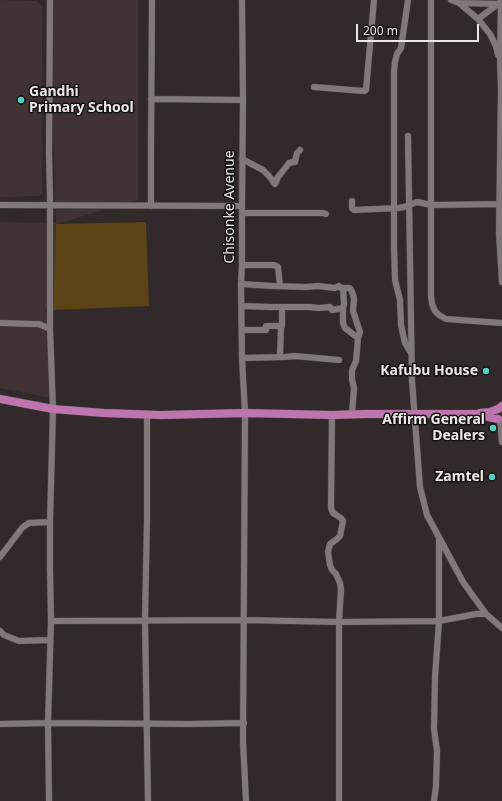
<!DOCTYPE html>
<style>
body{margin:0}
#map{position:relative;width:502px;height:801px;overflow:hidden;background:#31292a;font-family:"Noto Sans",sans-serif}
canvas{display:block}
.scale{position:absolute;left:356px;top:24px;width:123px;height:18px;box-sizing:border-box;border:2px solid #ede8e8;border-top:0;padding-left:5px;font-size:12px;line-height:14px;white-space:nowrap;color:#ede8e8;-webkit-text-stroke:3px #161313;paint-order:stroke}
</style>
<div id="map">
<canvas width="502" height="801"></canvas>
<div class="scale">200 m</div>
</div>
<script>
const ctx = document.querySelector('canvas').getContext('2d');
ctx.lineJoin = 'round';
function fillPath(path, color) { ctx.fillStyle = color; ctx.fill(path, 'evenodd'); }
const poly = rows => new Path2D(rows.map(r => 'M' + r).join(''));
function stroke(path, color, width, dash) { ctx.strokeStyle = color; ctx.lineWidth = width; ctx.lineCap = dash ? 'butt' : 'round'; ctx.setLineDash(dash || []); ctx.stroke(path); }
function drawText(font, color, halo, rows, align = 'center') {
  ctx.font = font + ' "Noto Sans",sans-serif'; ctx.lineWidth = 3; ctx.setLineDash([]); ctx.textBaseline = 'middle'; ctx.strokeStyle = halo; ctx.fillStyle = color; for (const [text, x, y, turn = 0] of rows) {
    ctx.save(); ctx.translate(x, y); ctx.rotate((+turn || 0) * Math.PI / 180); ctx.textAlign = isNaN(turn) ? turn : align; if (halo) ctx.strokeText(text, 0, 0); ctx.fillText(text, 0, 0); ctx.restore();
  }
}
const built = poly([
 [0,0,37,1,42,6,42,193,39,196,0,197],
 [49,0,138,0,138,200,56,224,53,310,45,309,51,398,0,388,0,222,56,223]
]);
const green = poly([
 [146,222,149,306,53,310,56,224]
]);
const minor = poly([
 [242,0,243,100,242,206,242,265,241,284,242,358,245,413,243,742,246,801],
 [408,0,401,48,397,54,395,62,394,72,394,246,395,280,400,300,401,325,405,343,411,353],
 [431,0,431,296,432,304,435,311,439,315,446,319,502,323],
 [451,0,459,3,478,19,490,34,496,46,498,55],
 [501,0,500,60,501,90,499,233,502,282],
 [459,3,502,4],
 [478,19,498,4],
 [314,87,364,91,366,90,374,0],
 [151,99,243,100],
 [408,136,412,381,420,487,427,515,463,582,486,614,502,628],
 [242,159,263,170,269,176,275,184,278,177,286,167,289,163,293,162,295,162,297,153,300,150],
 [352,201,352,208,354,210,398,208,404,207,417,202,431,205,502,204],
 [0,205,242,206],
 [151,206,151,151,152,0],
 [242,213,323,213,326,214],
 [242,265,274,265,278,267,280,286],
 [241,284,273,286,306,287,318,286,335,288,339,286,341,288,350,288,353,294,354,299,353,311,360,332,358,338,356,361,352,370,352,379,354,388,352,414],
 [343,288,344,304,343,308,343,323,345,328,358,338],
 [242,306,270,307,309,307,319,308,330,307,332,310,343,308],
 [0,323,35,324,39,324,50,329],
 [242,330,266,330,266,326,282,326,282,307,287,307],
 [280,357,281,326],
 [242,358,285,357,295,356,339,360],
 [147,415,147,520,145,620,148,801],
 [332,415,331,508,333,513,341,518,343,521,340,536,337,539,330,544,328,552,330,565,332,570,336,574,340,583,341,589,339,622,439,621,439,539],
 [500,421,502,442],
 [0,557,22,528,26,525,29,523,50,522],
 [51,621,244,620,339,622,339,801],
 [0,631,4,635,19,641,50,640],
 [0,724,48,723,190,724,244,723],
 [49,801,48,723,51,621,50,569,50,522,53,409,50,329,50,196,49,154,50,0],
 [434,801,436,786,437,751,434,729,435,677,439,621,476,614,486,614]
]);
const major = poly([
 [0,399,53,409,104,413,161,415,245,413,332,415,365,414,475,414,498,419],
 [480,413,490,412,498,409,502,406]
]);
const markers = [
 [21,100,4,"#58cec0"],
 [486,371,4,"#58cec0"],
 [493,428,4,"#58cec0"],
 [492,477,4,"#58cec0"]
];
const poiNames = [
 ["Gandhi",29,92,"left"],
 ["Primary School",29,108,"left"],
 ["Kafubu House",478,371],
 ["Affirm General",485,420],
 ["Dealers",485,436],
 ["Zamtel",484,477]
];
const streetNames = [
 ["Chisonke Avenue",230,207,-90]
];
fillPath(built, '#413234');
fillPath(green, '#5c4416');
stroke(minor, '#4c4546', 7);
stroke(major, '#4c4546', 9);
stroke(minor, '#817879', 6);
stroke(major, '#be75ad', 8);
for (const [x, y, r, color] of markers) { const dot = new Path2D(); dot.arc(x, y, r, 0, 2 * Math.PI); ctx.fillStyle = color; ctx.fill(dot); stroke(dot, '#161313', 1.5); }
drawText('bold 14px', '#ede8e8', '#161313', poiNames, 'right');
drawText('14px', '#ede8e8', '#161313', streetNames);
</script>
